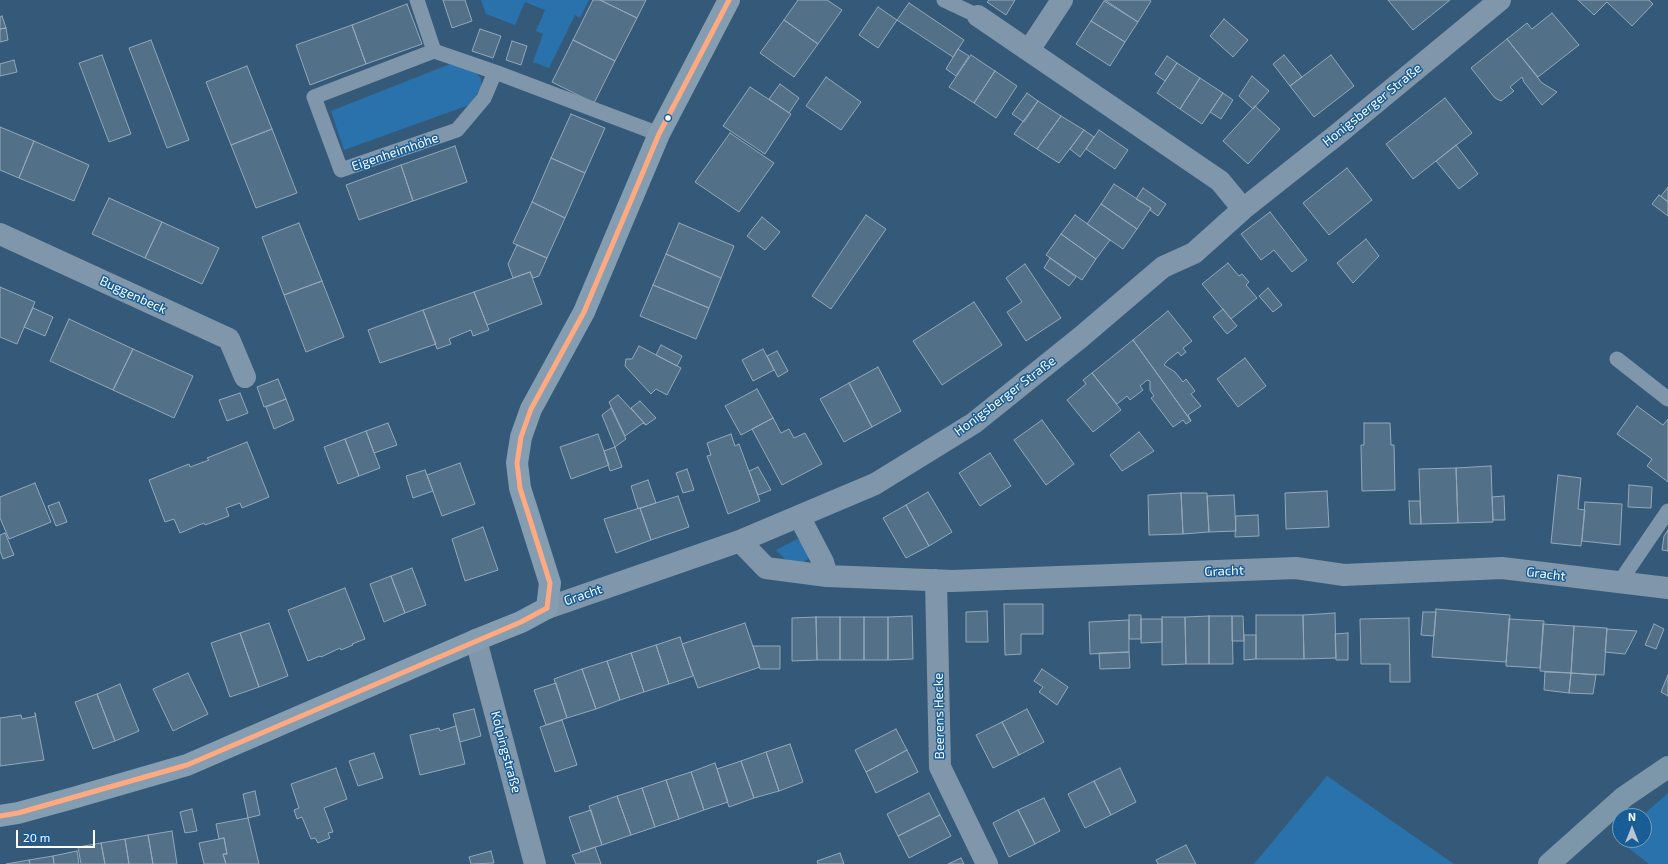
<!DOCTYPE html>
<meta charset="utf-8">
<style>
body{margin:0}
#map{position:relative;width:1668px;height:864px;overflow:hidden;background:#355a79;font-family:"Exo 2",sans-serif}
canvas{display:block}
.north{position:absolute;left:1612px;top:808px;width:40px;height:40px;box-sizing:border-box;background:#185d96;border:1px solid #749ec0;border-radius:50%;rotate:0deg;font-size:11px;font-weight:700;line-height:16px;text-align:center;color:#fff}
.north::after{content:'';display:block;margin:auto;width:14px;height:18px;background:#b8c5d0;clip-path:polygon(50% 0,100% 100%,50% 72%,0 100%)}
.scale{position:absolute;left:16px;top:830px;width:79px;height:18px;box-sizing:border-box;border:2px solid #fff;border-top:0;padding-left:5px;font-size:12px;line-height:14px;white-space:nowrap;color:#fff;-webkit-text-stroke:3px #185d96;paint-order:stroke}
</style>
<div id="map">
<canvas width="1668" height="864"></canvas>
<div class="north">N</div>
<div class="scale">20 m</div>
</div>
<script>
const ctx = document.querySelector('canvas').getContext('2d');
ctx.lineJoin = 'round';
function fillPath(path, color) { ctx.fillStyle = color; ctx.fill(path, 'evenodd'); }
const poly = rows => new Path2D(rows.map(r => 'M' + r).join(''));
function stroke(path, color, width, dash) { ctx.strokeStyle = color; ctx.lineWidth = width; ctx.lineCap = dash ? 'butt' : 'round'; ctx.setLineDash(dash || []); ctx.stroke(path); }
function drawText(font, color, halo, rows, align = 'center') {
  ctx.font = font + ' "Exo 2",sans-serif'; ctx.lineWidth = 3; ctx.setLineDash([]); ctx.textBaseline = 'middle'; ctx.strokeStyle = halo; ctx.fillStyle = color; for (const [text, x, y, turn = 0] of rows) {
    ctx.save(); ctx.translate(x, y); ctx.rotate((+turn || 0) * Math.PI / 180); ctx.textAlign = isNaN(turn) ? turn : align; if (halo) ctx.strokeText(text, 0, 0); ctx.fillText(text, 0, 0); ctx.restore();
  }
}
const green = poly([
 [481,0,589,0,580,18,575,15,549,68,533,62,543,34,536,31,545,10,525,2,515,25,486,14],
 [450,64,476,73,481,79,481,88,469,105,344,150,331,111],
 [803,536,809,558,803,563,796,564,785,559,776,550],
 [1327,776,1454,864,1254,864],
 [1668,793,1668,864,1649,864,1617,839,1620,836,1620,840,1644,840,1644,816,1642,816]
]);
const building = poly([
 [443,0,465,0,472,21,452,28,443,0],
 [593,0,600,0,637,18,615,61,573,40,593,0],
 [600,0,646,0,637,18,600,0],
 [798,0,827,0,842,10,818,44,784,20,798,0],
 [989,0,1015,0,1006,15,987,2,989,0],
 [1105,0,1149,0,1151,1,1138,22,1105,0],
 [1388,0,1450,0,1413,30,1388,0],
 [1578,0,1649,0,1653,4,1632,26,1607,2,1594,15,1578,0],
 [1104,1,1138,22,1125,42,1091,21,1104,1],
 [909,3,964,40,953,57,897,20,909,3],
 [407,4,422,44,366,64,352,25,407,4],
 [878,7,897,20,878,48,859,35,878,7],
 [1552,13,1579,45,1538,77,1507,39,1527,23,1532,29,1552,13],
 [2,16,6,28,0,29,0,17,2,16],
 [1224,19,1248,40,1233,57,1210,36,1224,19],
 [784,20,818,44,794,77,760,53,784,20],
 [1091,21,1125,42,1110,66,1076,44,1091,21],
 [352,25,366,64,310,85,296,45,352,25],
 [6,28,8,40,0,42,0,29,6,28],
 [480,29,501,36,493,58,472,51,480,29],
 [1507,39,1542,83,1557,92,1542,105,1524,82,1522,77,1510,87,1514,91,1501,101,1495,98,1471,68,1507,39],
 [151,40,189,140,167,148,129,48,151,40],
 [573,40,615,61,594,103,552,82,573,40],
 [512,41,527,46,521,65,506,60,512,41],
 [958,49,969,56,956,76,946,69,958,49],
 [102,55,131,134,109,142,79,63,102,55],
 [971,55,995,71,974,103,949,87,971,55],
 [1284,55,1302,77,1290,86,1273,64,1284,55],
 [1331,55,1354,86,1314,117,1290,86,1331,55],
 [1167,56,1177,63,1165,81,1155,74,1167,56],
 [14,60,17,72,0,76,0,64,14,60],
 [1177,63,1200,78,1180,109,1157,93,1177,63],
 [247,66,272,129,231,145,206,82,247,66],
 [995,71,1017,86,996,118,974,103,995,71],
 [1252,76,1269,91,1253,109,1239,96,1252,76],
 [826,77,861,102,841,130,806,106,826,77],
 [1200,78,1223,93,1202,124,1180,109,1200,78],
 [780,84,799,98,789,113,769,99,780,84],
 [750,87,791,114,765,154,723,126,750,87],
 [1027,93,1038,101,1024,122,1012,114,1027,93],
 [1223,93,1233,100,1221,119,1210,112,1223,93],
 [1445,98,1472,133,1413,179,1386,144,1445,98],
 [1038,101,1061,116,1037,149,1014,134,1038,101],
 [1255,106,1280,129,1248,164,1223,141,1255,106],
 [571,114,605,128,585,173,551,158,571,114],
 [1061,116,1084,130,1059,163,1037,149,1061,116],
 [0,127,34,141,19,178,0,170,0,127],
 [272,129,297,193,256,208,231,145,272,129],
 [1084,130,1094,137,1080,157,1070,149,1084,130],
 [1099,130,1128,150,1115,169,1086,149,1099,130],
 [730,133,774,163,739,212,695,182,730,133],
 [34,141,89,165,74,201,19,178,34,141],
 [1456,145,1478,174,1459,189,1436,161,1456,145],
 [455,146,467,182,413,201,401,165,455,146],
 [551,158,585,173,565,218,532,202,551,158],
 [401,165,413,201,359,220,346,185,401,165],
 [1347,168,1372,200,1329,235,1303,203,1347,168],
 [1114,184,1151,208,1137,229,1101,204,1114,184],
 [1668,187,1668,202,1661,196,1668,187],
 [1143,188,1166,204,1158,216,1150,210,1151,208,1136,199,1143,188],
 [1659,195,1668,202,1668,216,1652,204,1659,195],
 [109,198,162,222,145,258,92,234,109,198],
 [532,202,565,218,547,258,513,243,532,202],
 [1101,204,1137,229,1123,249,1087,224,1101,204],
 [1270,212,1307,260,1292,272,1274,250,1261,260,1241,234,1270,212],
 [866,215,886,229,831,309,812,296,866,215],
 [1075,215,1110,240,1096,259,1061,234,1075,215],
 [762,217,780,232,765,250,747,236,762,217],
 [162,222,219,248,202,284,145,258,162,222],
 [299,223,322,281,284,295,262,237,299,223],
 [679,223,734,246,721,278,666,254,679,223],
 [1061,234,1096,259,1082,280,1046,255,1061,234],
 [1366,239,1379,256,1353,283,1337,263,1366,239],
 [517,245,547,258,539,276,533,278,530,272,513,278,508,264,517,245],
 [666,254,721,278,709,308,653,285,666,254],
 [1050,258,1076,277,1069,286,1044,268,1050,258],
 [1228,263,1239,276,1242,274,1249,282,1246,285,1257,298,1231,319,1202,284,1228,263],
 [1025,264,1061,318,1026,341,1007,312,1022,302,1006,278,1025,264],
 [530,272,542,304,487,325,474,292,530,272],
 [322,281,344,337,306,352,284,295,322,281],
 [653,285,709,308,696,339,640,316,653,285],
 [0,287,35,302,17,344,0,337,0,287],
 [1268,288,1282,305,1273,312,1259,296,1268,288],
 [474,292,489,330,473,336,471,330,449,339,451,344,437,349,423,310,474,292],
 [974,302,1002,345,942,385,913,341,974,302],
 [33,308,53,317,45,336,24,327,33,308],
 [1223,309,1237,326,1227,334,1213,317,1223,309],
 [423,310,436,344,380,363,368,330,423,310],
 [1168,311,1192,341,1183,348,1186,352,1181,356,1178,352,1167,361,1164,365,1175,372,1183,382,1186,379,1195,391,1191,394,1201,406,1188,415,1191,421,1133,340,1168,311],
 [69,319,133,349,113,390,50,361,69,319],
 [1133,340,1191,421,1186,424,1183,420,1173,427,1151,398,1154,396,1150,390,1150,381,1147,380,1140,386,1143,390,1130,400,1127,396,1117,404,1092,373,1133,340],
 [661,345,682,356,677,366,656,355,661,345],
 [639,346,681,368,667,395,656,389,651,394,625,366,626,359,632,359,639,346],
 [133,349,193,376,174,418,113,390,133,349],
 [763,349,774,370,753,381,742,360,763,349],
 [777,351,788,371,778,377,767,356,777,351],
 [1245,358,1266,386,1238,407,1217,379,1245,358],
 [878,367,901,411,872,427,849,383,878,367],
 [1092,373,1121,410,1093,432,1067,400,1086,384,1083,380,1092,373],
 [278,379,286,399,264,407,257,387,278,379],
 [849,383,872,427,844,442,820,399,849,383],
 [757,389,773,418,741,435,725,406,757,389],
 [240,393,248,413,227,421,219,400,240,393],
 [618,395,646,425,643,423,625,436,609,402,618,395],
 [286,399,294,420,274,429,266,407,286,399],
 [640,401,656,418,646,425,631,408,640,401],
 [1637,406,1663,425,1668,419,1668,482,1647,466,1652,459,1617,434,1637,406],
 [611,408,626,439,615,447,602,415,611,408],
 [773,418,781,433,789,429,794,438,805,433,822,464,782,485,752,429,773,418],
 [1042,420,1074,464,1046,485,1014,440,1042,420],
 [388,423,397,445,374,453,366,431,388,423],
 [1364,423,1390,423,1391,445,1394,445,1395,490,1362,491,1361,445,1364,445,1364,423],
 [366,431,380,468,359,476,345,439,366,431],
 [1139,432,1154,451,1122,471,1110,455,1139,432],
 [598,434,609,465,571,479,560,447,598,434],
 [731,434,735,446,739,444,760,501,728,514,707,456,711,455,707,443,731,434],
 [345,439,359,476,338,484,324,447,345,439],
 [247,442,269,497,242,508,240,503,226,508,229,516,205,525,204,523,180,533,174,519,165,522,149,480,189,464,190,467,209,460,207,458,247,442],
 [615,447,622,467,610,471,604,451,615,447],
 [990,453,1011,486,980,506,959,473,990,453],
 [460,463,475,504,442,516,427,475,460,463],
 [1491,466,1493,522,1458,523,1456,468,1491,466],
 [758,467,771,490,758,495,749,471,758,467],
 [1456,468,1458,523,1421,524,1419,469,1456,468],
 [687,469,694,490,683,493,676,473,687,469],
 [425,470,433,491,413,498,406,476,425,470],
 [1558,475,1581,478,1578,509,1585,510,1581,546,1551,543,1558,475],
 [648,480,656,503,638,509,631,486,648,480],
 [35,483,51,522,9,539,0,518,0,497,35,483],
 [1629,485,1652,487,1651,508,1628,507,1629,485],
 [1327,491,1329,527,1286,529,1285,493,1327,491],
 [928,492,952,532,929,546,906,505,928,492],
 [1181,493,1183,534,1149,535,1148,495,1181,493],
 [1181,493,1207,493,1209,532,1183,534,1181,493],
 [1234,495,1236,531,1209,532,1207,496,1234,495],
 [678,496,689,527,651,540,640,508,678,496],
 [1504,496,1505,520,1493,520,1492,497,1504,496],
 [1409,501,1420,501,1421,524,1410,524,1409,501],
 [59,502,67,522,56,526,48,506,59,502],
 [1585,502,1622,504,1620,545,1582,541,1585,502],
 [906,505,929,546,906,558,883,518,906,505],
 [640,508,651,540,616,553,604,519,640,508],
 [1258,515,1259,536,1235,537,1236,516,1258,515],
 [483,527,498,570,465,581,452,539,483,527],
 [1668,530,1668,551,1662,550,1664,536,1668,530],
 [5,533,14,555,3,559,0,551,0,535,5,533],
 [412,568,426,605,405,613,391,576,412,568],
 [391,576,405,613,384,622,370,584,391,576],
 [345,588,365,639,352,644,353,645,341,650,340,648,321,657,320,656,308,661,288,610,345,588],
 [1004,604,1043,604,1043,634,1021,634,1021,654,1005,655,1004,604],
 [1436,609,1510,615,1506,662,1432,657,1436,609],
 [987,611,988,642,966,642,966,612,987,611],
 [1423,612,1436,612,1434,636,1421,635,1423,612],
 [1335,613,1336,658,1304,659,1303,615,1335,613],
 [1129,615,1141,615,1141,639,1129,639,1129,615],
 [1256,615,1303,615,1304,659,1256,659,1256,615],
 [912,616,913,659,888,660,888,617,912,616],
 [1209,616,1209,664,1186,664,1185,617,1209,616],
 [1209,616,1232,616,1233,664,1209,664,1209,616],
 [1232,616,1243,616,1244,641,1232,641,1232,616],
 [816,617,817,660,792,661,792,618,816,617],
 [816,617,840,617,840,660,817,660,816,617],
 [840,617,864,617,864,660,840,660,840,617],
 [864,617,888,617,888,660,864,660,864,617],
 [1162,617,1185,617,1186,664,1162,665,1162,617],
 [1409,618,1410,682,1390,682,1390,664,1361,664,1360,619,1409,618],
 [1141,619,1162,619,1162,642,1141,643,1141,619],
 [1509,619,1544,621,1540,668,1506,666,1509,619],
 [1129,620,1129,652,1090,654,1089,622,1129,620],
 [269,623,288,676,259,687,240,633,269,623],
 [745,623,760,667,698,688,682,644,745,623],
 [1543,624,1574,626,1571,673,1540,671,1543,624],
 [1654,624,1664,629,1656,649,1645,645,1654,624],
 [1574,626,1607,628,1604,675,1571,673,1574,626],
 [1607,629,1637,631,1625,654,1605,652,1607,629],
 [240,633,259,687,230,697,211,643,240,633],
 [1348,633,1348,660,1336,660,1335,634,1348,633],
 [1244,635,1256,635,1256,659,1244,660,1244,635],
 [680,637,693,676,669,684,656,645,680,637],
 [656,645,669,684,644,692,631,653,656,645],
 [753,646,780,646,780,669,760,669,753,646],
 [1129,652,1130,668,1100,669,1099,653,1129,652],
 [631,653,644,692,620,700,607,661,631,653],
 [607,661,620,700,596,709,582,669,607,661],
 [582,669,596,709,567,718,554,679,582,669],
 [1042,669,1068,687,1057,705,1039,692,1043,687,1034,681,1042,669],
 [1545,672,1571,673,1569,693,1544,690,1545,672],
 [188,673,208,714,173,731,153,689,188,673],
 [1571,673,1596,675,1593,694,1569,693,1571,673],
 [1668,675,1668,696,1661,692,1668,675],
 [556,683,567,718,546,725,534,690,556,683],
 [120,684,139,731,115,741,97,694,120,684],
 [97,694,115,741,93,749,75,702,97,694],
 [474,709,481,736,460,742,453,714,474,709],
 [1027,709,1044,742,1019,755,1002,722,1027,709],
 [35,713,44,760,0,766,0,718,21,715,22,719,36,716,35,713],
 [562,720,577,765,555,772,540,727,562,720],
 [1002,722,1019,755,993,768,976,735,1002,722],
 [456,726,465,764,420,775,410,735,439,728,440,731,456,726],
 [896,729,907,750,866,772,855,750,896,729],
 [790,744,803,782,779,791,766,752,790,744],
 [907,750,918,772,876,793,866,772,907,750],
 [766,752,779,791,754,798,741,761,766,752],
 [374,753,383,778,358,786,349,761,374,753],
 [741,761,754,798,729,807,717,769,741,761],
 [715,763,728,802,704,810,691,772,715,763],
 [336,768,347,799,324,808,333,832,328,833,330,838,318,843,315,838,311,839,302,817,297,819,294,810,299,808,291,784,336,768],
 [1120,768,1136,802,1111,815,1094,781,1120,768],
 [691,772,704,810,679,819,666,780,691,772],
 [666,780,679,819,655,827,642,788,666,780],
 [1094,781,1111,815,1085,828,1068,794,1094,781],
 [642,788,655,827,631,835,617,796,642,788],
 [255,791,260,815,248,818,243,794,255,791],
 [929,793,940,815,898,836,887,814,929,793],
 [617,796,631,835,602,845,589,806,617,796],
 [1044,798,1060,831,1035,844,1018,810,1044,798],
 [192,809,197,831,185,833,180,812,192,809],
 [591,810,602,845,581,852,569,817,591,810],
 [1018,810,1035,844,1009,857,993,823,1018,810],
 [940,815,951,836,909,858,898,836,940,815],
 [248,818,259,864,226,864,223,854,227,854,224,838,219,839,216,824,248,818],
 [172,831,177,864,153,864,148,835,172,831],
 [148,835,153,864,129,864,125,839,148,835],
 [224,838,227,854,223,854,226,864,204,864,199,843,224,838],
 [125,839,129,864,105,864,101,843,125,839],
 [101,843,105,864,81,864,78,847,101,843],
 [1186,845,1196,864,1158,864,1156,860,1186,845],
 [595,847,601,864,576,864,572,855,595,847],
 [77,851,79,864,54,864,53,856,77,851],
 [491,851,494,863,471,864,469,857,491,851],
 [840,853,844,864,818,864,817,861,840,853],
 [53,856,54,864,30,864,29,860,53,856],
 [961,858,964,864,948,864,961,858],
 [29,860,30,864,6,864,29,860]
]);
const lane = poly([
 [417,0,434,51],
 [944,0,978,16],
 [495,72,484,98,457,130,341,170,314,97,434,51,495,72,659,134],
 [1617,359,1668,399],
 [1619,583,1668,511]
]);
const street = poly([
 [978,16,1220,181,1243,209],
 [1029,50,1062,0],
 [0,234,229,339,245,377],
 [799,516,823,562,827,576],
 [740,541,766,568,827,576,953,581,1296,568,1344,575,1502,568,1668,588],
 [936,580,940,767,987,864],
 [547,608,740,541,875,484,974,423,1081,337,1163,267,1194,253,1243,209,1339,133,1500,0],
 [476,640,535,864]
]);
const secondary = poly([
 [0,816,18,813,73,798,187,765,476,640,521,622,547,608,550,583,520,488,517,463,521,437,531,409,584,312,659,134,729,0]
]);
const primary = poly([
 [1549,864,1624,797,1668,767]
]);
const bus1 = poly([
 [547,608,550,583,520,488,517,463,521,437,531,409,584,312,659,134,729,0],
 [0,816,18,813,187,765,521,622,547,608]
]);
const markers = [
 [668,118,3.5,"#fff"]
];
const streetNames = [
 ["Honigsberger Straße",1372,105,-39],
 ["Eigenheimhöhe",395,152,-19],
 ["Buggenbeck",133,295,25],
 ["Honigsberger Straße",1005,396,-37],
 ["Gracht",1224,571,-2],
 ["Gracht",1546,574,7],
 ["Gracht",583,595,-19],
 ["Beerens Hecke",939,716,-91],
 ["Kolpingstraße",506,752,75]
];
fillPath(green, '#2a72ab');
fillPath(building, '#527088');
stroke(building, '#93a8b9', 1);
stroke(lane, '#7f96ab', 15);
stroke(street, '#7f96ab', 22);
stroke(secondary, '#859db0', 22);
stroke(primary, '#7c96aa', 22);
stroke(bus1, '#ffa980', 5);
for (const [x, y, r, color] of markers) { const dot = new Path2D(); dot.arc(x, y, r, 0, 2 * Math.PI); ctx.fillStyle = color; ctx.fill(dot); stroke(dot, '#185d96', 1.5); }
drawText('13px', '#fff', '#185d96', streetNames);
</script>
